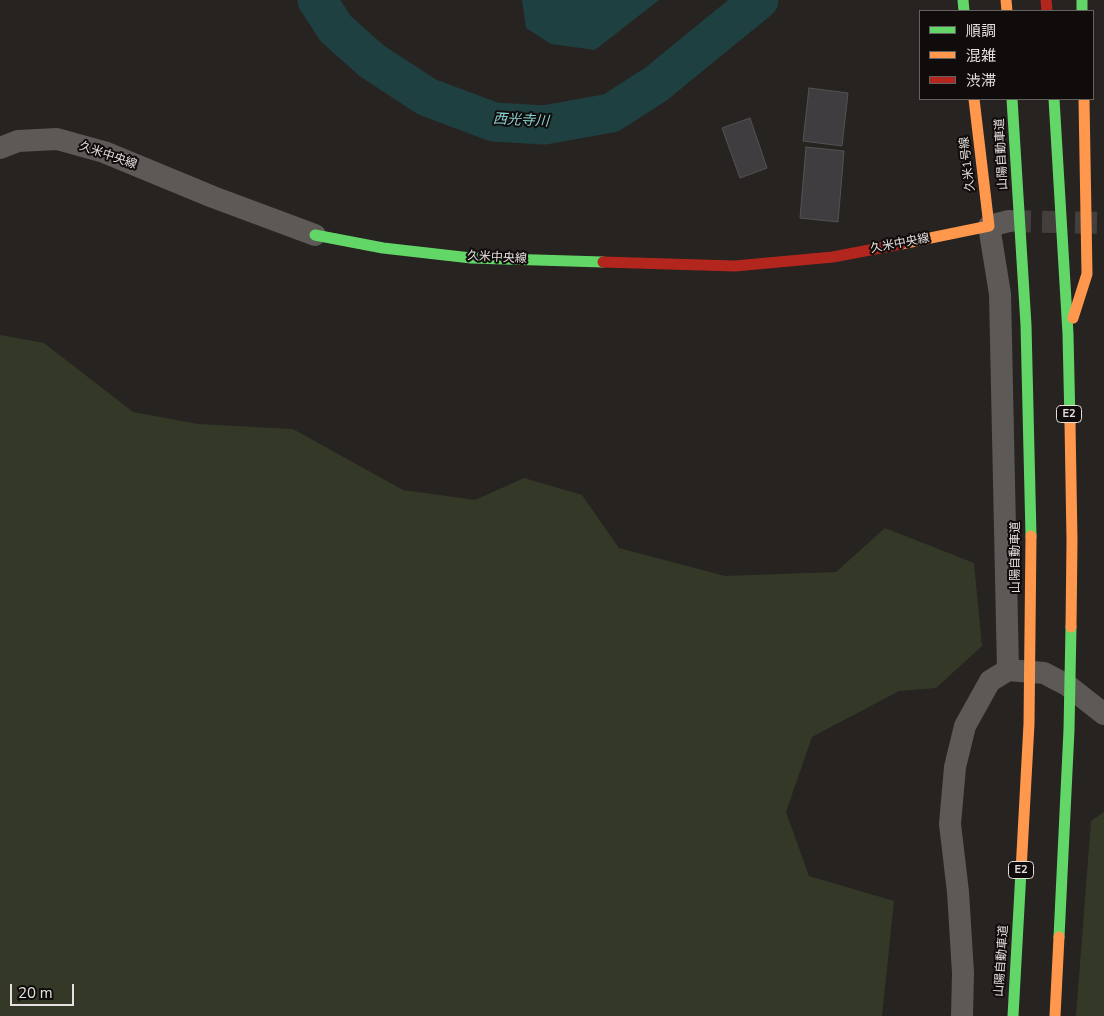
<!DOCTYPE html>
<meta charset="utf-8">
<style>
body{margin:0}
#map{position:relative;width:1104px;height:1016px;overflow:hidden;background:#262321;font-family:"Nunito Sans","Noto Sans JP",sans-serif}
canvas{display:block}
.legend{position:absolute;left:919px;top:10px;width:175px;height:90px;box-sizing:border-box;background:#100c0b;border:1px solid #65615f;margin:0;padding:6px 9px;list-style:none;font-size:15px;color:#e5e0dd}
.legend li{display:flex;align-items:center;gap:10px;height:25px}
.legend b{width:25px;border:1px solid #65615f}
.scale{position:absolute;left:10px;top:984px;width:64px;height:22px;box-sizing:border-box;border:2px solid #e5e0dd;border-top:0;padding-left:6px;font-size:15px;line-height:18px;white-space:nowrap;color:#e5e0dd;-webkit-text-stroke:4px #100c0b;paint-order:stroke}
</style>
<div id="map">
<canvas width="1104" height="1016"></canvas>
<ul class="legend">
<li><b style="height:6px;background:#63d668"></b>順調</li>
<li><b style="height:6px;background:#ff974d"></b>混雑</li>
<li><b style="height:6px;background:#b3261e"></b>渋滞</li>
</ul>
<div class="scale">20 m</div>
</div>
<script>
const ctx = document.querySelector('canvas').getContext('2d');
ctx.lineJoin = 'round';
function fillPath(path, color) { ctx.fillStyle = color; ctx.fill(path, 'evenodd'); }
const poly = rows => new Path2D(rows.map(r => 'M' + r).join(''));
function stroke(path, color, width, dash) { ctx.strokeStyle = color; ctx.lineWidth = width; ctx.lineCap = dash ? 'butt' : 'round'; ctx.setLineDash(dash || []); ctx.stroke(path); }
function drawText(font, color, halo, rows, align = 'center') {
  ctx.font = font + ' "Nunito Sans","Noto Sans JP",sans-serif'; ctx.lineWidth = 4; ctx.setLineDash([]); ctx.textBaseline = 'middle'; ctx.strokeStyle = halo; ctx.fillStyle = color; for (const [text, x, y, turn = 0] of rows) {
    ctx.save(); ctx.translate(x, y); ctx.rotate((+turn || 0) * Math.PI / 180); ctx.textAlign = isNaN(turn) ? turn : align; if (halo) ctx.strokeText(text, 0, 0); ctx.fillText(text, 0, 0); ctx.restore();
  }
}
const green = poly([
 [0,335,44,343,133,412,198,424,293,429,403,490,475,500,524,478,582,495,619,548,725,576,836,572,885,528,974,563,982,646,936,688,899,691,812,737,786,812,809,876,894,901,882,1016,0,1016],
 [1104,812,1104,1016,1076,1016,1091,821]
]);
const water = poly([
 [522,0,659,0,595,50,551,44,526,28]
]);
const river = poly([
 [317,0,336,29,372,61,427,97,494,122,544,125,611,113,656,84,759,0]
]);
const building = poly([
 [809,88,848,93,842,146,803,141,809,88],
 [750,118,767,168,740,178,722,128,750,118],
 [806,147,844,151,838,222,800,218,806,147]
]);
const streetTunnel = poly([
 [1009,221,1104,223]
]);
const street = poly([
 [0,148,18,141,57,139,104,152,213,197,315,235],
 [1008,670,1000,294,989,226,1009,221],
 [962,1016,963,973,958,892,950,824,955,767,965,726,990,681,1008,670,1044,673,1067,685,1104,714]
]);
const fast = poly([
 [963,0,964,11],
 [1082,0,1082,11],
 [1012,99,1026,325,1031,536],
 [1054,99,1068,334,1070,423],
 [315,235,383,248,471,258,603,262],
 [1059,937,1069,730,1071,627],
 [1013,1016,1021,871]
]);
const slow = poly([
 [1006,0,1007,11],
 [901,244,989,226,974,99],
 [1073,318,1087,274,1084,99],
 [1070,423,1072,541,1071,627],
 [1021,871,1029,724,1031,536],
 [1055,1016,1059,937]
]);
const jam = poly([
 [1046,0,1047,11],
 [603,262,735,266,833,257,901,244]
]);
const shields = [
 [1069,414,25],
 [1021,870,25]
];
const shieldNames = [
 ["E2",1069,414],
 ["E2",1021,870]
];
const streetNames = [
 ["山陽自動車道",1002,154,-93],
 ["久米中央線",108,156,19],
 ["久米1号線",968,164,-97],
 ["久米中央線",900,244,-11],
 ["久米中央線",497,258,3],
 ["山陽自動車道",1016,557,-90],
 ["山陽自動車道",1002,961,-86]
];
const waterNames = [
 ["西光寺川",521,121,3]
];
fillPath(green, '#343927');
fillPath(water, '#1f4041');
stroke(river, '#1f4041', 39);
fillPath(building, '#3f3d3f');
stroke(building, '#545253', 1);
stroke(streetTunnel, '#433f3d', 22, [22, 11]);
stroke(street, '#5c5957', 22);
stroke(fast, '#63d668', 11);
stroke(slow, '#ff974d', 11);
stroke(jam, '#b3261e', 11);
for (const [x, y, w] of shields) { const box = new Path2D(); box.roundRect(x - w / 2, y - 8.5, w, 17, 4); ctx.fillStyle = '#100c0b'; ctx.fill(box); stroke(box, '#e5e0dd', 1); }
drawText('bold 11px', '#e5e0dd', null, shieldNames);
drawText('12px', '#e5e0dd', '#100c0b', streetNames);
drawText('italic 14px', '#89d1d3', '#100c0b', waterNames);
</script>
